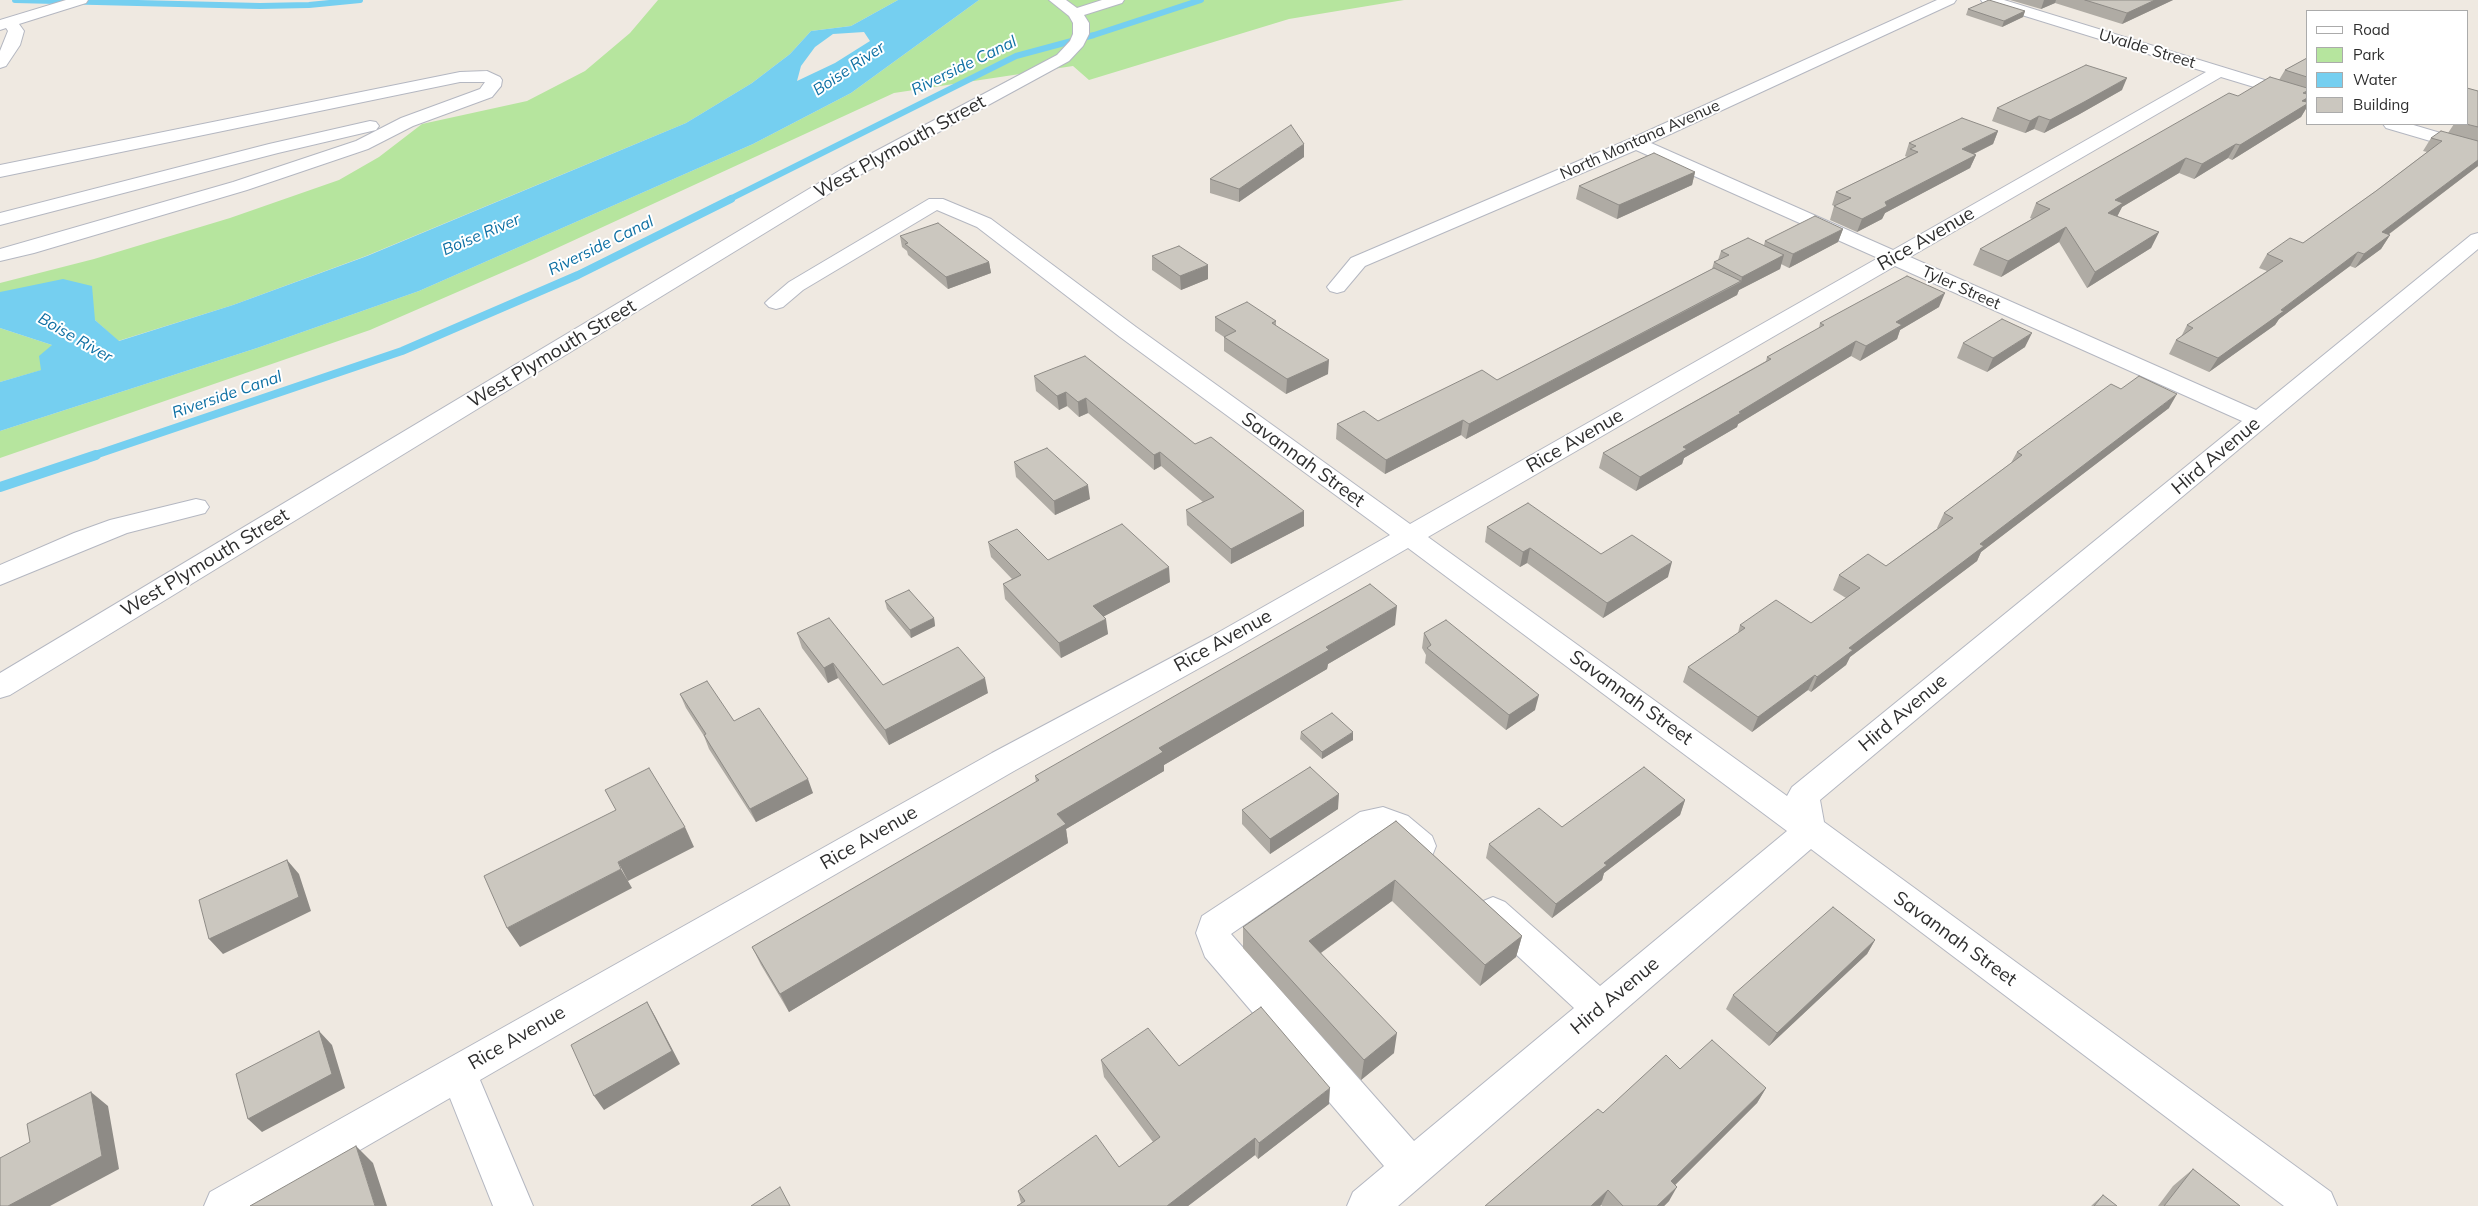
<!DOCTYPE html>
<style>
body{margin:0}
#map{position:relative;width:2478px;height:1206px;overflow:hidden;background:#efe9e1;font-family:Mulish,sans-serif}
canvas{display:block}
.legend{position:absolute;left:2306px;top:10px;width:162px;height:115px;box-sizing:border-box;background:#fff;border:1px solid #ababab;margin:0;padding:6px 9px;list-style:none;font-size:15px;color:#2e2e2e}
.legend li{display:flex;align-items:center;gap:10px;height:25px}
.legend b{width:25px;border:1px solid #ababab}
</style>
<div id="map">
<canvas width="2478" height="1206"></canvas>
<ul class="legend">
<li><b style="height:6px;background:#fff"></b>Road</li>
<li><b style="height:14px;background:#b6e59e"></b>Park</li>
<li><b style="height:14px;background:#75cff0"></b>Water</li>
<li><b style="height:14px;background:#cbc7bf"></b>Building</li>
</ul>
</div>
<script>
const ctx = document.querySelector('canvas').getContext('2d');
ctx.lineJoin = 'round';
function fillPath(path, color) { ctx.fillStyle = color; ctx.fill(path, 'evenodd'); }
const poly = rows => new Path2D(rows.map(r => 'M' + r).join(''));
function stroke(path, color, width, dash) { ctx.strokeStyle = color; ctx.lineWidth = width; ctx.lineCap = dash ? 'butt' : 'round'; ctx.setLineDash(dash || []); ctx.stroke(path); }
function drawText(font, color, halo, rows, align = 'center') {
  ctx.font = font + ' Mulish,sans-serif'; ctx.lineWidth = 4; ctx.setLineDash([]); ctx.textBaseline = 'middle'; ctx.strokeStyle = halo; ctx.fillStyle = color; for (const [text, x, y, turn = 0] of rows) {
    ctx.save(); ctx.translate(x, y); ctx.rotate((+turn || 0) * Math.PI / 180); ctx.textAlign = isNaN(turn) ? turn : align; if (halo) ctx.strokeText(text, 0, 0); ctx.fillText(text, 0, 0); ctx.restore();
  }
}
const green = poly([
 [658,0,898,0,851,26,811,31,790,54,752,83,686,123,366,256,233,305,118,341,95,320,0,292,0,283,94,259,230,218,339,180,379,157,422,124,527,101,585,71,630,33],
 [979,0,1404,0,1289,19,1089,80,1073,66,894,93,531,260,370,330,0,458,0,431,257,348,419,291,753,144,851,93],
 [0,328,52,345,42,370,0,382]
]);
const water = poly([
 [898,0,979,0,851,93,753,144,419,291,257,348,0,431,0,382,41,370,39,356,52,345,0,328,0,292,63,279,92,286,95,320,119,341,233,305,367,256,686,123,752,83,790,54,811,31,851,26],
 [864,32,870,41,835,63,797,81,801,66,815,47,833,34]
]);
const streamFar2 = poly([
 [15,0,260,6,309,5,360,0],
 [728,200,1016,56,1094,35,1201,0]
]);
const streamFar1 = poly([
 [92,456,402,351,578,275,731,199]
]);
const stream = poly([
 [0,487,96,455]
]);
const minor = poly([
 [66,0,88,0,86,3,19,24,24,31,20,45,6,66,0,68,0,51,8,31,6,28,0,30,0,20,66,0],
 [1049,0,1066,0,1077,8,1102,0,1124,0,1122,3,1084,15,1089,23,1089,34,1083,46,1069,61,858,176,10,695,0,698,0,673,844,168,1057,55,1070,41,1073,34,1073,23,1069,16,1049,0],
 [1937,0,1956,0,1954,3,1651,143,1893,250,2206,72,1983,3,1981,0,2004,0,2307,93,2307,103,2221,77,1910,257,2256,410,2471,235,2478,233,2478,249,1820,800,1824,822,2331,1192,2337,1206,2284,1206,1811,849,1398,1206,1347,1206,1353,1192,1384,1166,1205,957,1196,933,1202,916,1360,812,1383,807,1394,811,1408,816,1432,836,1436,846,1432,856,1420,859,1408,856,1386,834,1378,833,1231,934,1414,1141,1574,1008,1481,922,1476,912,1481,902,1493,897,1505,902,1600,986,1787,831,1408,548,1232,650,1014,771,480,1080,533,1206,493,1206,450,1098,263,1206,204,1206,210,1192,992,753,1212,636,1390,535,1120,337,977,227,937,210,803,290,783,307,776,309,769,307,765,303,769,299,789,282,929,199,943,199,991,219,1136,327,1410,524,1878,258,1636,150,1365,266,1344,291,1337,293,1330,291,1327,287,1351,258,1630,139,1937,0],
 [1895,266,2242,421,1792,787,1787,796,1428,537,1895,266],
 [487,71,500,77,502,80,501,86,492,97,413,126,368,149,247,190,34,253,0,261,0,249,233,182,356,141,401,118,480,89,485,82,460,82,0,177,0,165,460,72,487,71],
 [370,121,376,122,379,126,376,130,278,153,0,225,0,213,269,144,370,121],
 [2383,124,2410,124,2478,144,2478,155,2386,128,2383,124],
 [196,499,205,501,209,507,205,513,127,533,0,585,0,565,74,533,110,520,196,499]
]);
const wall = poly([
 [2010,0,2173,0,2122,24,2055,3,2041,9],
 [1968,9,2025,11,2023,17,2002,27,1966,15],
 [2307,58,2307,107,2301,117,2232,160,2228,158,2194,179,2179,173,2122,207,2117,216,2159,232,2151,248,2087,288,2059,242,2001,277,1973,265,1980,249,2032,219,2030,218,2036,203,2238,96,2279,80,2285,70],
 [2467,88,2478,91,2478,166,2388,235,2390,235,2381,249,2355,268,2350,266,2279,319,2275,325,2209,372,2169,354,2176,340,2181,337,2187,325,2267,271,2259,268,2267,254,2303,243,2376,191,2427,152,2423,151,2431,138,2448,133,2454,124,2467,124],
 [2122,90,2078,115,2044,133,2034,129,2025,133,1992,121,1997,108],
 [1998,131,1993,144,1974,154,1976,155,1970,168,1885,213,1882,219,1857,232,1830,220,1834,206,1832,205,1836,192,1907,157,1905,156,1909,143],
 [1304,157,1239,202,1210,193,1210,179],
 [1695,172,1692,185,1617,219,1576,199,1579,186],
 [1843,229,1838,242,1789,268,1781,264,1780,269,1739,290,1737,295,1466,439,1461,435,1385,474,1336,439,1337,424,1378,421,1497,380,1712,269,1714,262,1718,260,1721,251,1764,245,1765,241],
 [900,236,989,262,991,273,948,289,908,255,907,251,902,247],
 [1152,256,1208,279,1181,290,1152,270],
 [1939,307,1900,330,1897,339,1860,361,1851,356,1738,424,1737,427,1684,458,1682,464,1636,491,1599,468,1603,453,1766,361,1767,357,1819,328,1820,323],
 [1215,317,1276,321,1276,326,1328,374,1286,394,1224,351,1224,337,1215,331],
 [1963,343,2025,347,1987,372,1957,358],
 [1034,376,1195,444,1304,526,1231,564,1187,525,1186,510,1203,502,1161,466,1154,470,1088,413,1079,417,1067,406,1059,410,1036,391],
 [2121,389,2169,408,1981,552,1977,561,1850,657,1846,665,1811,692,1808,690,1752,732,1683,682,1688,667,1738,633,1740,625,1811,623,1846,598,1833,590,1839,575,1886,566,1938,528,1937,528,1944,513,2011,463,2017,452],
 [1014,462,1090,499,1055,515,1016,477],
 [1487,527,1601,554,1668,577,1603,618,1527,563,1520,567,1485,542],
 [988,542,1048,560,1170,582,1104,616,1108,634,1061,658,1005,599,1003,584,1012,579,991,557],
 [885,601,934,618,935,626,911,638,887,609],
 [1395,625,1328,664,1327,669,1164,765,1164,771,1066,829,1068,843,789,1012,761,965,752,947,1036,782,1035,776],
 [797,633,883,685,988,693,889,745,838,678,828,683,802,648],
 [1424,633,1535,710,1506,730,1425,663,1426,655,1422,648],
 [680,694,734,721,813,793,756,822,709,749,704,736,686,708],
 [1301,732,1353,740,1322,759,1300,739],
 [1685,800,1680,815,1604,873,1602,880,1552,918,1486,858,1489,844],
 [1338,809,1270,854,1242,824,1242,810],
 [1396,821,1522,936,1516,957,1480,986,1392,901,1321,953,1394,1053,1361,1080,1243,948,1243,927],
 [1875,940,1867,954,1769,1046,1726,1009,1733,995],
 [1101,1060,1179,1066,1329,1104,1258,1159,1255,1155,1188,1206,1017,1206,1021,1203,1018,1191,1119,1167,1153,1142,1104,1077],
 [1680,1069,1766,1088,1757,1103,1675,1185,1669,1201,1664,1206,1602,1206,1601,1205,1600,1206,1485,1206,1603,1113],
 [2193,1169,2240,1206,2158,1206,2173,1186],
 [2103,1195,2117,1206,2091,1206]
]);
const shadedWall = poly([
 [2044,0,2056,0,2055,3,2041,9],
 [2155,0,2173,0,2122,24,2127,13],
 [2025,11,2023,17,2002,27,2004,21],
 [2127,78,2122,90,2078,115,2044,133,2050,120],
 [2307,91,2307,107,2301,117,2232,160,2240,145],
 [2039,116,2034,129,2025,133,2030,121],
 [1998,131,1993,144,1957,162,1962,149],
 [1304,144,1304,157,1239,202,1239,189],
 [2236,144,2228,158,2194,179,2202,164],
 [1976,155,1970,168,1885,213,1882,219,1857,232,1862,219,1885,202],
 [2186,158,2179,173,2122,207,2116,219,2101,228,2115,200],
 [2478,160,2478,166,2373,246,2382,232],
 [1695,172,1692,185,1617,219,1619,205],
 [2066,227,2059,242,2001,277,2008,261],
 [1843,229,1838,242,1789,268,1793,254],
 [2159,232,2151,248,2087,288,2095,272],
 [2390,235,2381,249,2355,268,2364,254],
 [2358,252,2350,266,2279,319,2275,325,2209,372,2218,358],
 [1784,255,1780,269,1739,290,1737,295,1466,439,1469,424,1741,282,1742,277],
 [989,262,991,273,948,289,946,277],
 [1208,265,1208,279,1181,290,1180,276],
 [1945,293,1939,307,1900,330,1897,339,1860,361,1866,346,1896,322],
 [2032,333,2025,347,1987,372,1993,358],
 [1856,341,1851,356,1738,424,1737,427,1684,458,1682,464,1636,491,1640,477,1683,447,1739,412],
 [1329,360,1328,374,1286,394,1287,379],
 [1066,392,1067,406,1059,410,1057,396],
 [2177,394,2169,408,1981,552,1977,561,1850,657,1846,665,1811,692,1817,677,1849,648,1980,544],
 [1086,398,1088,413,1079,417,1078,402],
 [1463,420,1461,435,1385,474,1386,460],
 [1160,452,1161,466,1154,470,1154,455],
 [1088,485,1090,499,1055,515,1054,501],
 [1304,511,1304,526,1231,564,1231,549],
 [1530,548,1527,563,1520,567,1523,552],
 [1672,562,1668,577,1603,618,1607,603],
 [1169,567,1170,582,1095,621,1093,606],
 [1397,606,1395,625,1328,664,1327,669,1164,765,1164,771,1066,829,1068,843,789,1012,780,994,1159,748,1326,647],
 [934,618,935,626,911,638,910,630],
 [1106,619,1108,634,1061,658,1059,643],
 [833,663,838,678,828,683,824,668],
 [1815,675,1808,690,1752,732,1758,717],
 [985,678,988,693,889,745,885,730],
 [1539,695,1535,710,1506,730,1509,715],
 [1353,732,1353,740,1322,759,1322,752],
 [808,779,813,793,756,822,750,809],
 [1339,794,1338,809,1270,854,1270,839],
 [1685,800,1680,815,1604,873,1602,880,1552,918,1556,904,1604,863],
 [685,827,694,847,628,881,618,862],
 [287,860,299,874,311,911,223,954,209,939],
 [621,869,632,888,520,947,507,928],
 [1395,880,1392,901,1308,962,1309,941],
 [1522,936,1516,957,1480,986,1485,965],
 [1875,940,1867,954,1769,1046,1777,1033],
 [647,1002,655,1016,680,1064,604,1110,594,1096],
 [319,1031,332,1045,345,1088,262,1132,248,1119],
 [1397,1033,1394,1053,1361,1080,1364,1060],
 [1330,1088,1329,1104,1258,1159,1259,1143],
 [1766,1088,1757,1103,1664,1196,1671,1181],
 [91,1092,108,1106,119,1169,50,1206,8,1206],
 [1255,1138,1255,1155,1188,1206,1167,1206],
 [356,1146,373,1163,387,1206,375,1206],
 [1677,1187,1669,1201,1664,1206,1657,1206],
 [1608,1190,1601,1205,1600,1206,1591,1206]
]);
const building = poly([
 [1989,0,2025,11,2004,21,1968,9,1989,0],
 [2085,0,2155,0,2127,13,2085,0],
 [2307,58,2307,77,2285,70,2307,58],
 [2086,65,2127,78,2084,102,2050,120,2039,116,2030,121,1997,108,2086,65],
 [2270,77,2307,88,2307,91,2303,93,2307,94,2307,98,2302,101,2307,102,2307,104,2240,145,2236,144,2202,164,2186,158,2115,200,2123,203,2108,213,2159,232,2095,272,2066,227,2008,261,1980,249,2050,209,2036,203,2229,93,2238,96,2270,77],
 [2467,88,2478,91,2478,127,2466,124,2467,113,2468,112,2467,112,2467,88],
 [1962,118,1998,131,1962,149,1976,155,1885,202,1887,206,1862,219,1834,206,1851,198,1836,192,1918,152,1910,149,1916,146,1909,143,1962,118],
 [1291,125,1304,144,1239,189,1210,179,1291,125],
 [2441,131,2478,141,2478,160,2382,232,2390,235,2364,254,2358,252,2281,310,2284,311,2218,358,2176,340,2193,328,2187,325,2283,261,2267,254,2290,238,2303,243,2376,191,2442,141,2431,138,2441,131],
 [1654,153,1695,172,1619,205,1579,186,1654,153],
 [1815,216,1843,229,1793,254,1765,241,1815,216],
 [938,223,989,262,946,277,905,244,908,243,900,236,938,223],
 [1748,238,1784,255,1742,277,1714,262,1729,255,1721,251,1748,238],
 [1179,246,1208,265,1180,276,1152,256,1179,246],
 [1714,268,1741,281,1469,424,1463,420,1386,460,1337,424,1364,411,1378,421,1482,370,1497,380,1714,268],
 [1907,276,1945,293,1896,322,1902,325,1866,346,1856,341,1739,412,1741,413,1683,447,1687,449,1640,477,1603,453,1771,359,1767,357,1824,325,1820,323,1907,276],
 [1247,302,1276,321,1272,323,1329,360,1287,379,1224,337,1236,331,1215,317,1247,302],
 [2002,319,2032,333,1993,358,1963,343,2002,319],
 [1085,356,1195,444,1211,437,1304,511,1231,549,1186,510,1214,497,1160,452,1154,455,1086,398,1078,402,1066,392,1057,396,1034,376,1085,356],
 [2139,376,2177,394,1980,544,1984,546,1849,648,1853,650,1817,677,1815,675,1758,717,1688,667,1745,628,1740,625,1776,600,1811,623,1860,588,1839,575,1868,554,1886,566,1953,518,1944,513,2022,455,2017,452,2111,384,2121,389,2139,376],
 [1047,448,1088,485,1054,501,1014,462,1047,448],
 [1528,503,1601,554,1632,535,1672,562,1607,603,1530,548,1523,552,1487,527,1528,503],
 [1122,524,1169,567,1093,606,1106,619,1059,643,1003,584,1021,575,988,542,1017,529,1048,560,1122,524],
 [1370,584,1397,606,1326,647,1329,650,1159,748,1163,752,1057,814,1066,824,780,994,752,947,1039,780,1035,776,1370,584],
 [909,590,934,618,910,630,885,601,909,590],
 [829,618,883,685,958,647,985,678,885,730,833,663,824,668,797,633,829,618],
 [1446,620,1539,695,1509,715,1427,648,1431,645,1424,633,1446,620],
 [707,681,734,721,759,708,808,779,750,809,704,735,706,734,680,694,707,681],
 [1332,713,1353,732,1322,752,1301,732,1332,713],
 [1310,767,1339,794,1270,839,1242,810,1310,767],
 [1644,767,1685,800,1604,863,1607,865,1556,904,1489,844,1539,808,1562,827,1644,767],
 [649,768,685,827,618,862,621,869,507,928,484,876,616,810,605,790,649,768],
 [1396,821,1522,936,1485,965,1395,880,1309,941,1397,1033,1364,1060,1243,927,1396,821],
 [287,860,299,897,209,939,199,900,287,860],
 [1833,907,1875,940,1777,1033,1733,995,1833,907],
 [647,1002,672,1051,594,1096,571,1045,647,1002],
 [1261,1007,1330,1088,1259,1143,1255,1138,1167,1206,1017,1206,1025,1201,1018,1191,1096,1135,1119,1167,1160,1137,1101,1060,1148,1028,1179,1066,1261,1007],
 [319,1031,332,1074,248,1119,236,1074,319,1031],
 [1712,1040,1766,1088,1671,1181,1677,1187,1657,1206,1623,1206,1608,1190,1591,1206,1485,1206,1598,1109,1603,1113,1666,1055,1680,1069,1712,1040],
 [91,1092,102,1156,8,1206,0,1206,0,1158,30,1142,27,1124,91,1092],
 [356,1146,375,1206,250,1206,356,1146],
 [2193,1169,2240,1206,2164,1206,2193,1169],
 [780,1187,790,1206,751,1206,780,1187],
 [2103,1195,2117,1206,2094,1206,2103,1195]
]);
const farStreetnames = [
 ["Uvalde Street",2147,49,17],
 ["North Montana Avenue",1640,140,-24],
 ["Tyler Street",1961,288,24]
];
const farWaternames = [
 ["Riverside Canal",964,66,-26],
 ["Boise River",849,69,-34],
 ["Boise River",481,235,-23],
 ["Riverside Canal",601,246,-26],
 ["Boise River",75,338,30],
 ["Riverside Canal",227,395,-19]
];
const streetNames = [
 ["West Plymouth Street",900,147,-29],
 ["Rice Avenue",1926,239,-30],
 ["West Plymouth Street",552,354,-31],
 ["Rice Avenue",1575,441,-30],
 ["Hird Avenue",2216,456,-40],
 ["Savannah Street",1303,460,36],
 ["West Plymouth Street",205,563,-31],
 ["Rice Avenue",1223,641,-29],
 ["Savannah Street",1631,698,36],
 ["Hird Avenue",1903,713,-40],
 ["Rice Avenue",869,838,-30],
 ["Savannah Street",1955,939,36],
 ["Hird Avenue",1615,996,-40],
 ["Rice Avenue",517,1038,-30]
];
fillPath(green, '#b6e59e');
fillPath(water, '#75cff0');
stroke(streamFar2, '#75cff0', 6);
stroke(streamFar1, '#75cff0', 8);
stroke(stream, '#75cff0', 10);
stroke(minor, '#b4b7c1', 2);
fillPath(minor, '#fff');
fillPath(wall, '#afaba4');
fillPath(shadedWall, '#8e8b86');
fillPath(building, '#cbc7bf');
stroke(building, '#8e8b86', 1);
drawText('16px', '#2e2e2e', '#fff', farStreetnames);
drawText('italic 16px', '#0d6fa3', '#fff', farWaternames);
drawText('19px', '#2e2e2e', '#fff', streetNames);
</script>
